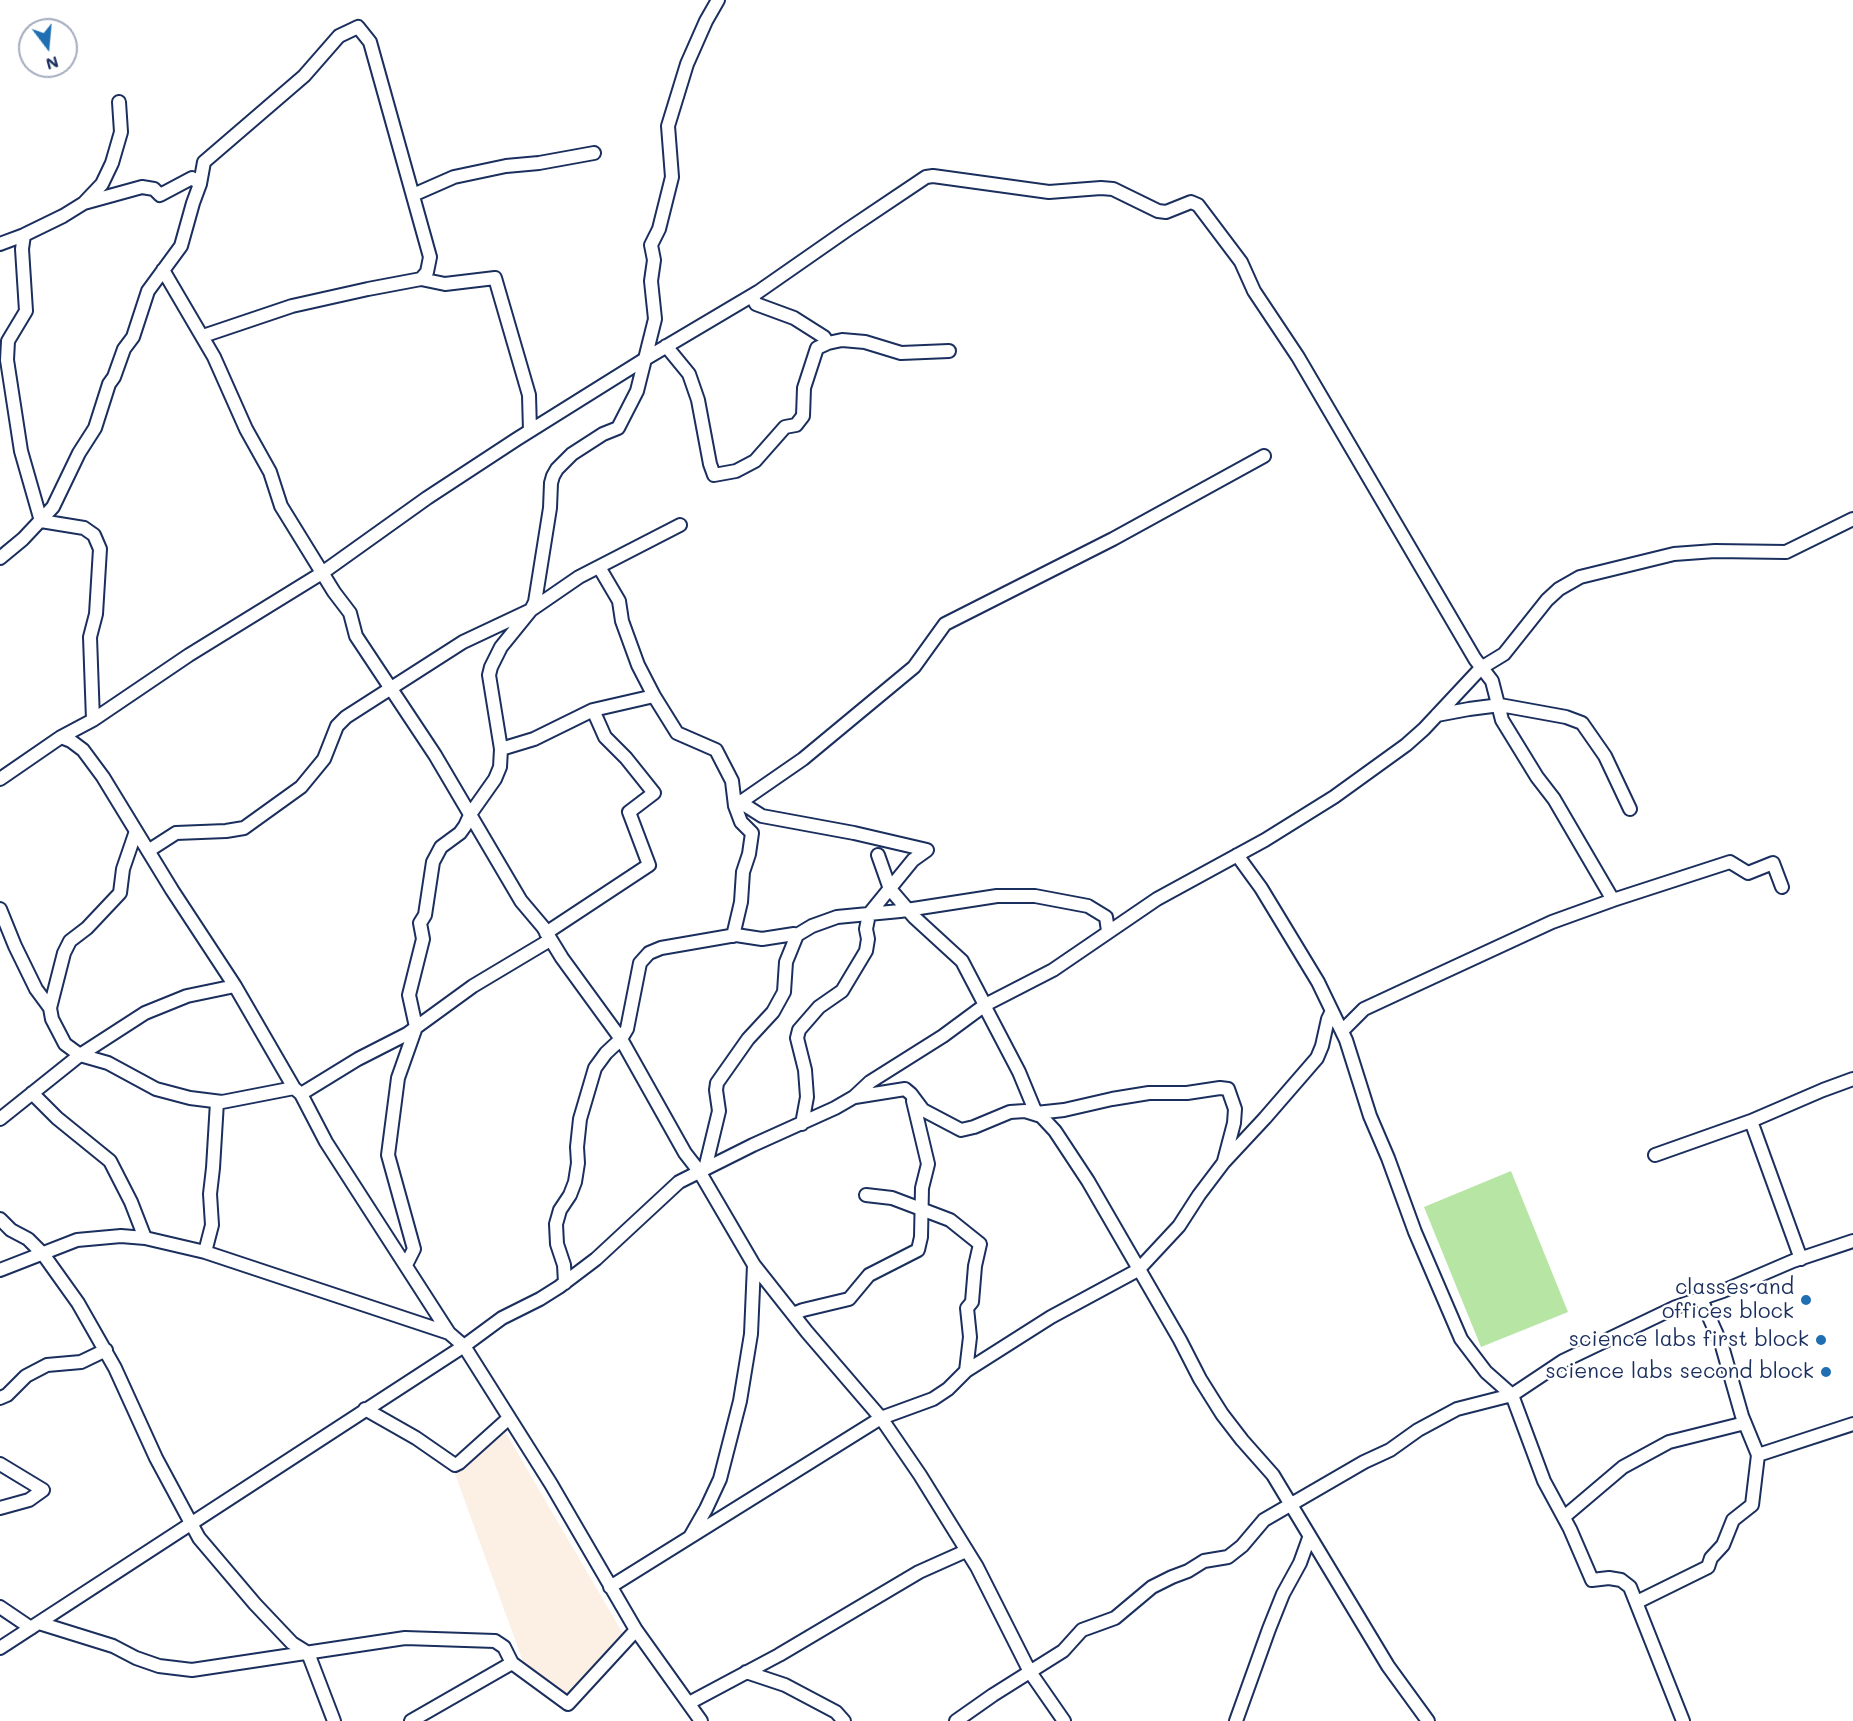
<!DOCTYPE html>
<style>
body{margin:0}
#map{position:relative;width:1853px;height:1721px;overflow:hidden;background:#fff;font-family:Mali,sans-serif}
canvas{display:block}
.north{position:absolute;left:18px;top:18px;width:60px;height:60px;box-sizing:border-box;background:#fff;border:2px solid #a4acbf;border-radius:50%;rotate:164deg;font-size:16px;font-weight:700;line-height:24px;text-align:center;color:#1b2f5e}
.north::after{content:'';display:block;margin:auto;width:21px;height:27px;background:#1f6fb2;clip-path:polygon(50% 0,100% 100%,50% 72%,0 100%)}
</style>
<div id="map">
<canvas width="1853" height="1721"></canvas>
<div class="north">N</div>
</div>
<script>
const ctx = document.querySelector('canvas').getContext('2d');
ctx.lineJoin = 'round';
function fillPath(path, color) { ctx.fillStyle = color; ctx.fill(path, 'evenodd'); }
const poly = rows => new Path2D(rows.map(r => 'M' + r).join(''));
function stroke(path, color, width, dash) { ctx.strokeStyle = color; ctx.lineWidth = width; ctx.lineCap = dash ? 'butt' : 'round'; ctx.setLineDash(dash || []); ctx.stroke(path); }
function drawText(font, color, halo, rows, align = 'center') {
  ctx.font = font + ' Mali,sans-serif'; ctx.lineWidth = 5; ctx.setLineDash([]); ctx.textBaseline = 'middle'; ctx.strokeStyle = halo; ctx.fillStyle = color; for (const [text, x, y, turn = 0] of rows) {
    ctx.save(); ctx.translate(x, y); ctx.rotate((+turn || 0) * Math.PI / 180); ctx.textAlign = isNaN(turn) ? turn : align; if (halo) ctx.strokeText(text, 0, 0); ctx.fillText(text, 0, 0); ctx.restore();
  }
}
const built = poly([
 [503,1428,625,1637,568,1699,526,1670,454,1471]
]);
const green = poly([
 [1511,1171,1568,1312,1481,1347,1424,1207]
]);
const street = poly([
 [413,195,454,177,506,166,539,163,594,153],
 [84,203,142,187,154,189,160,195,192,178,200,184],
 [24,235,22,249,26,311,8,341,7,360,21,451,41,521,84,528,94,535,100,549,96,614,90,637,93,720],
 [0,244,24,235,63,216,84,203,102,184,112,163,121,132,119,102],
 [163,270,214,357,246,429,270,472,281,506,334,592,350,613,356,636,435,755,521,901,543,927,562,958,621,1039,685,1153,699,1171,754,1265,807,1332,881,1418,920,1475,977,1567,1030,1672,1064,1721],
 [752,296,756,304,794,318,824,337,828,343],
 [203,336,292,306,368,289,421,279,445,284,495,278,529,395,530,431],
 [666,346,689,374,698,400,710,464,714,475,736,471,755,461,785,427,796,425,803,416,804,388,817,348,828,343,842,340,865,342,901,353,949,351],
 [0,558,23,539,53,507,79,453,95,428,109,384,114,377,124,349,133,337,148,291,181,246,193,203,200,184,204,162,304,76,339,36,358,27,370,42,430,257,427,272,421,279],
 [599,567,619,601,622,621,638,665,654,696,677,733,716,750,732,781,735,806,741,822,752,833,749,854,743,872,741,902,733,936],
 [1437,715,1469,709,1500,705,1566,717,1582,723,1605,756,1630,809],
 [61,737,71,741,83,750,103,777,172,890,235,986,294,1088,301,1094,326,1142,449,1333,464,1346,551,1484,636,1630,701,1721],
 [501,749,534,739,593,710,654,696],
 [0,779,61,737,93,720,189,655,322,573,427,498,517,439,645,359,758,292,847,230,926,177,933,176,1049,192,1101,188,1113,189,1158,211,1166,212,1191,202,1198,205,1241,262,1254,291,1298,357,1475,659,1492,681,1502,720,1537,777,1554,799,1613,900],
 [740,802,762,816,854,833,927,850,913,860,869,914,866,929,868,939,866,951,842,991,819,1007,799,1030,797,1038,805,1070,807,1097,802,1124],
 [735,806,803,759,914,667,945,624,1113,539,1264,456],
 [136,831,123,869,120,893,87,928,70,941,64,953,50,1008,52,1019,65,1044,80,1055,108,1063,156,1089,190,1098,222,1102,294,1088],
 [148,851,176,833,226,831,244,828,301,787,324,759,337,726,346,717,463,642,531,610,579,577,680,525],
 [878,855,890,889,914,917,962,961,985,1005],
 [0,909,15,946,36,989,50,1008],
 [546,933,649,865,629,812,654,793,626,758,605,737,593,710],
 [985,1007,1019,1072,1036,1113,1064,1110,1112,1099,1149,1093,1187,1093,1220,1088,1228,1089,1235,1109,1234,1123,1224,1161],
 [1332,1011,1346,1040,1370,1116,1388,1158,1415,1232,1461,1339,1486,1372,1512,1395,1544,1481,1570,1529,1592,1580,1609,1578,1621,1580,1630,1587,1683,1721],
 [1342,1031,1364,1009,1407,989,1552,922,1613,900,1730,862,1748,873,1773,863,1782,887],
 [32,1093,57,1118,110,1161,131,1202,145,1238],
 [301,1094,358,1059,407,1034,473,986,550,940],
 [855,1097,905,1089,911,1094,923,1110,961,1130,974,1127,1010,1112,1025,1111,1041,1116,1055,1131,1088,1181,1180,1340,1200,1379,1222,1414,1242,1440,1273,1475,1388,1666,1428,1721],
 [0,1119,80,1055,145,1013,187,996,235,986],
 [1655,1155,1751,1121],
 [705,1169,719,1111,716,1090,717,1083,748,1039,773,1012,784,992,786,962,797,935,812,926,837,917,900,911,997,896,1035,896,1088,906,1106,917,1108,931],
 [866,1195,892,1198,950,1220,980,1244,975,1266,972,1302,967,1308,970,1337,966,1371],
 [0,1219,11,1230,28,1239,43,1254,78,1303,115,1368,156,1458,199,1538,255,1604,292,1643,308,1653,334,1721],
 [205,1252,212,1225,210,1194,213,1168,217,1102],
 [1801,1259,1751,1121,1823,1090,1853,1079],
 [406,1265,414,1249,388,1155,398,1078,416,1027,409,995,423,939,420,923,425,915,433,862,441,847,460,833,465,826,471,813,495,779,500,767,501,749,489,675,491,667,501,647,531,610,535,602,550,508,551,483,553,476,557,469,572,454,603,434,618,428,637,391,655,319,651,281,654,260,651,245,659,229,672,177,668,126,687,64,706,21,718,0],
 [0,1270,77,1240,121,1236,145,1238,205,1252,449,1333],
 [565,1283,564,1265,557,1244,556,1224,560,1210,570,1195,575,1182,578,1163,577,1147,580,1119,595,1068,606,1053,621,1039,627,1029,640,963,649,953,661,948,736,935,762,939,794,934,797,935],
 [1701,1299,1722,1346,1742,1416,1758,1455],
 [793,1314,803,1310,849,1299,869,1275,918,1250,921,1237,922,1188,928,1164,913,1101],
 [0,1398,7,1395,26,1376,47,1365,81,1362,106,1350],
 [365,1409,416,1438,455,1465,459,1463,509,1418],
 [0,1464,43,1490,29,1500,0,1508],
 [1564,1517,1623,1467,1669,1442,1745,1423],
 [690,1537,706,1509,720,1479,740,1401,751,1334,754,1265],
 [610,1587,881,1418,933,1399,948,1389,966,1371,1051,1317,1138,1270,1179,1226,1199,1195,1224,1162,1265,1118,1317,1058,1322,1046,1328,1019,1332,1011,1318,982,1261,888,1237,855],
 [1637,1602,1708,1567,1711,1558,1723,1545,1733,1520,1752,1505,1758,1455,1853,1424],
 [0,1607,31,1628],
 [39,1623,113,1646,136,1658,159,1666,192,1670,405,1638,495,1641,504,1647,512,1663,568,1704,636,1630],
 [0,1648,464,1346,502,1318,540,1299,559,1287,596,1259,679,1182,753,1145,835,1108,854,1097,870,1082,943,1036,985,1005,1053,970,1157,899,1265,840,1334,797,1406,745,1424,729,1481,668,1504,654,1547,600,1559,589,1580,577,1674,554,1715,551,1786,552,1853,519],
 [746,1672,785,1685,836,1712,844,1721],
 [689,1703,779,1655,919,1572,966,1551],
 [411,1721,512,1663],
 [956,1721,993,1695,1063,1651,1082,1630,1115,1618,1152,1587,1172,1577,1188,1571,1204,1561,1228,1557,1242,1546,1264,1520,1364,1462,1390,1450,1418,1430,1457,1409,1512,1395,1563,1361,1676,1307,1723,1291,1793,1261,1853,1241],
 [1236,1721,1269,1629,1283,1594,1300,1563,1309,1538]
]);
const markers = [
 [1806,1300,6,"#1f6fb2"],
 [1821,1340,6,"#1f6fb2"],
 [1826,1372,6,"#1f6fb2"]
];
const poiNames = [
 ["classes and",1794,1288],
 ["offices block",1794,1312],
 ["science labs first block",1809,1340],
 ["science labs second block",1814,1372]
];
fillPath(built, '#fcefe4');
fillPath(green, '#b6e5a4');
stroke(street, '#1b2f5e', 16);
stroke(street, '#fff', 12);
for (const [x, y, r, color] of markers) { const dot = new Path2D(); dot.arc(x, y, r, 0, 2 * Math.PI); ctx.fillStyle = color; ctx.fill(dot); stroke(dot, '#fff', 2); }
drawText('21px', '#1b2f5e', '#fff', poiNames, 'right');
</script>
